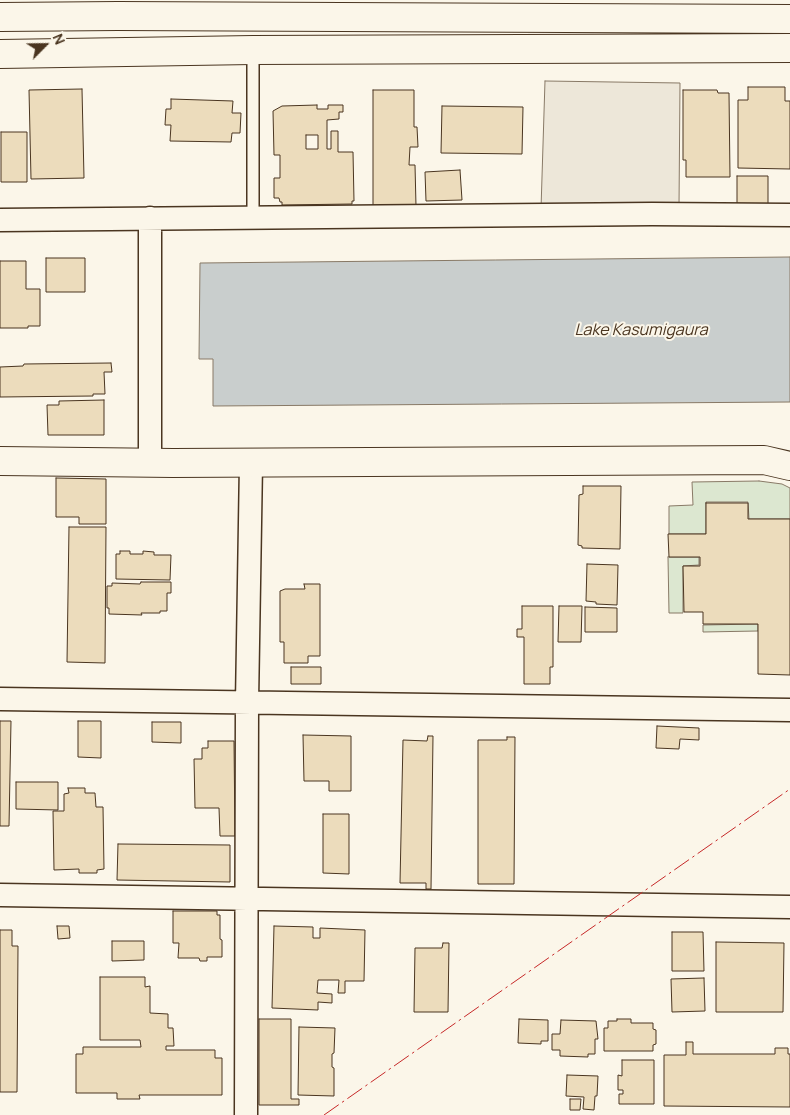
<!DOCTYPE html>
<style>
body{margin:0}
#map{position:relative;width:790px;height:1115px;overflow:hidden;background:#fbf6e9;font-family:Manrope,sans-serif}
canvas{display:block}
.north{position:absolute;left:20px;top:20px;width:50px;height:50px;-webkit-text-stroke:4px #fbf6e9;paint-order:stroke;rotate:67deg;font-size:14px;font-weight:700;line-height:20px;text-align:center;color:#4a3520}
.north::after{content:'';display:block;margin:auto;width:18px;height:22px;background:#4a3520;clip-path:polygon(50% 0,100% 100%,50% 72%,0 100%)}
</style>
<div id="map">
<canvas width="790" height="1115"></canvas>
<div class="north">N</div>
</div>
<script>
const ctx = document.querySelector('canvas').getContext('2d');
ctx.lineJoin = 'round';
function fillPath(path, color) { ctx.fillStyle = color; ctx.fill(path, 'evenodd'); }
const poly = rows => new Path2D(rows.map(r => 'M' + r).join(''));
function stroke(path, color, width, dash) { ctx.strokeStyle = color; ctx.lineWidth = width; ctx.lineCap = dash ? 'butt' : 'round'; ctx.setLineDash(dash || []); ctx.stroke(path); }
function drawText(font, color, halo, rows, align = 'center') {
  ctx.font = font + ' Manrope,sans-serif'; ctx.lineWidth = 4; ctx.setLineDash([]); ctx.textBaseline = 'middle'; ctx.strokeStyle = halo; ctx.fillStyle = color; for (const [text, x, y, turn = 0] of rows) {
    ctx.save(); ctx.translate(x, y); ctx.rotate((+turn || 0) * Math.PI / 180); ctx.textAlign = isNaN(turn) ? turn : align; if (halo) ctx.strokeText(text, 0, 0); ctx.fillText(text, 0, 0); ctx.restore();
  }
}
const green = poly([
 [759,481,782,484,790,488,790,519,749,519,748,502,706,502,706,534,669,534,669,506,693,505,692,482,759,481],
 [668,557,699,557,699,565,683,566,683,613,669,613,668,557],
 [758,624,758,631,703,632,703,625,758,624]
]);
const parking = poly([
 [545,81,680,83,679,207,541,209,545,81]
]);
const water = poly([
 [790,257,790,402,213,406,213,359,199,359,200,263,790,257]
]);
const building = poly([
 [748,87,785,87,785,101,790,101,790,169,738,168,738,100,748,100,748,87],
 [82,89,84,178,31,179,29,90,82,89],
 [373,90,414,90,414,127,417,127,418,147,410,147,409,165,415,165,416,206,373,206,373,90],
 [683,90,717,90,718,93,729,93,730,177,686,177,686,160,683,160,683,90],
 [171,99,233,101,232,113,241,113,240,133,232,133,231,142,170,141,171,125,165,125,166,109,171,109,171,99],
 [317,105,317,109,328,109,328,105,343,105,343,112,339,112,339,119,327,120,327,149,331,149,331,131,338,131,338,152,353,152,354,201,352,201,352,204,282,205,282,202,280,202,279,198,274,198,274,178,280,178,280,155,274,155,273,111,282,106,317,105],
 [306,135,318,135,318,149,306,149,306,135],
 [442,106,523,107,522,154,441,153,442,106],
 [1,132,27,132,27,182,1,182,1,132],
 [460,170,462,200,426,201,425,172,460,170],
 [737,176,768,176,768,205,737,204,737,176],
 [46,258,85,258,85,292,46,292,46,258],
 [0,261,26,261,26,289,40,289,40,326,28,326,28,328,0,328,0,261],
 [111,363,112,372,104,372,105,394,93,394,93,396,0,397,0,367,23,366,24,364,111,363],
 [104,400,104,435,48,435,47,405,59,405,59,401,104,400],
 [56,478,106,479,106,524,79,524,79,517,56,517,56,478],
 [583,486,621,486,620,549,582,548,582,546,578,545,579,495,583,494,583,486],
 [706,503,748,503,748,519,790,519,790,675,758,674,758,624,703,624,703,612,684,612,683,566,700,566,700,557,669,557,668,534,706,534,706,503],
 [69,527,106,527,105,663,67,662,69,527],
 [120,551,130,551,130,554,143,554,143,551,154,552,154,555,171,555,170,580,116,579,116,554,120,554,120,551],
 [587,564,618,565,617,605,596,604,596,602,586,601,587,564],
 [141,582,171,582,171,593,167,593,167,611,160,611,160,613,141,613,142,615,109,614,109,608,107,608,107,586,112,586,112,583,140,584,141,582],
 [304,584,320,584,320,656,308,656,308,663,284,663,284,642,280,642,280,591,285,589,305,589,304,584],
 [522,606,553,606,553,667,550,667,550,684,524,684,524,637,517,637,517,629,522,629,522,606],
 [559,606,582,606,581,642,558,642,559,606],
 [585,607,617,608,617,632,585,632,585,607],
 [291,667,321,667,321,684,291,684,291,667],
 [0,721,11,721,9,826,0,826,0,721],
 [78,721,101,721,101,758,78,757,78,721],
 [152,722,181,722,181,743,152,742,152,722],
 [657,726,699,728,699,740,680,739,679,749,656,748,657,726],
 [303,735,351,736,351,791,329,791,329,781,304,781,303,735],
 [428,736,433,736,431,889,426,889,426,883,400,883,403,740,427,741,428,736],
 [507,737,515,737,514,884,478,884,478,740,507,740,507,737],
 [208,741,234,741,235,836,220,836,219,808,195,808,194,759,202,759,202,748,208,748,208,741],
 [16,782,58,782,58,810,16,809,16,782],
 [68,788,85,788,85,793,95,793,96,807,103,807,104,869,97,870,97,873,79,873,79,869,54,870,53,811,64,811,64,794,69,793,68,788],
 [323,814,349,814,349,874,323,873,323,814],
 [118,844,230,845,230,882,117,880,118,844],
 [173,911,217,911,217,915,220,915,220,939,222,940,222,957,207,957,207,961,200,961,199,958,178,958,179,943,173,943,173,911],
 [57,926,69,926,70,938,58,939,57,926],
 [274,926,313,927,313,938,320,938,320,928,365,930,364,981,345,981,345,993,338,993,339,980,318,980,317,993,332,994,332,1003,318,1002,318,1010,272,1008,274,926],
 [0,930,12,930,12,946,18,946,17,1092,0,1092,0,930],
 [672,932,703,932,704,971,672,971,672,932],
 [112,941,144,941,144,960,112,961,112,941],
 [716,942,784,943,783,1012,716,1012,716,942],
 [443,943,449,943,448,1012,414,1012,415,948,442,948,443,943],
 [100,977,145,977,145,987,150,986,150,1013,168,1014,168,1028,173,1028,174,1046,166,1046,166,1050,215,1050,215,1058,222,1058,222,1095,139,1095,140,1099,117,1099,117,1093,76,1093,76,1054,83,1054,83,1047,141,1047,140,1040,100,1040,100,977],
 [704,978,705,1011,672,1012,671,979,704,978],
 [259,1019,291,1019,291,1099,299,1099,299,1105,259,1105,259,1019],
 [519,1019,548,1020,548,1041,541,1041,541,1044,518,1043,519,1019],
 [617,1019,631,1019,631,1023,653,1023,653,1029,656,1030,656,1044,653,1045,653,1051,604,1051,604,1028,608,1028,608,1021,617,1021,617,1019],
 [561,1020,596,1021,598,1039,595,1039,595,1054,588,1054,588,1057,560,1056,560,1050,552,1050,552,1034,560,1034,561,1020],
 [299,1027,335,1028,334,1053,332,1054,332,1067,334,1068,334,1096,298,1095,299,1027],
 [686,1042,693,1042,693,1054,775,1054,775,1048,788,1048,788,1054,790,1054,790,1107,664,1106,664,1055,686,1055,686,1042],
 [622,1060,654,1060,654,1104,619,1104,619,1094,623,1094,623,1090,618,1090,618,1075,622,1076,622,1060],
 [567,1075,598,1076,597,1096,595,1096,594,1110,583,1109,584,1097,566,1096,567,1075],
 [570,1099,581,1099,580,1110,570,1110,570,1099]
]);
const lane = poly([
 [253,50,253,217]
]);
const street = poly([
 [150,218,150,462],
 [0,220,652,214,790,215],
 [0,699,790,710],
 [0,895,790,907],
 [246,1115,247,702,251,463]
]);
const secondary = poly([
 [0,17,118,16,790,19],
 [0,54,253,50,790,48],
 [0,461,173,463,764,460,790,466]
]);
const power = poly([
 [324,1115,790,789]
]);
const waterNames = [
 ["Lake Kasumigaura",641,331]
];
fillPath(green, '#dce7d0');
stroke(green, '#887966', 1);
fillPath(parking, '#ede7d9');
stroke(parking, '#887966', 1);
fillPath(water, '#c9cecd');
stroke(water, '#887966', 1);
fillPath(building, '#ecdcbc');
stroke(building, '#4a3520', 1);
stroke(lane, '#4a3520', 14);
stroke(street, '#4a3520', 25);
stroke(secondary, '#4a3520', 30);
stroke(lane, '#fbf6e9', 11);
stroke(street, '#fbf6e9', 22);
stroke(secondary, '#fbf6e9', 28);
stroke(power, '#c62828', 1, [18, 4, 2.5, 4]);
drawText('italic 16px', '#4a3520', '#fbf6e9', waterNames);
</script>
